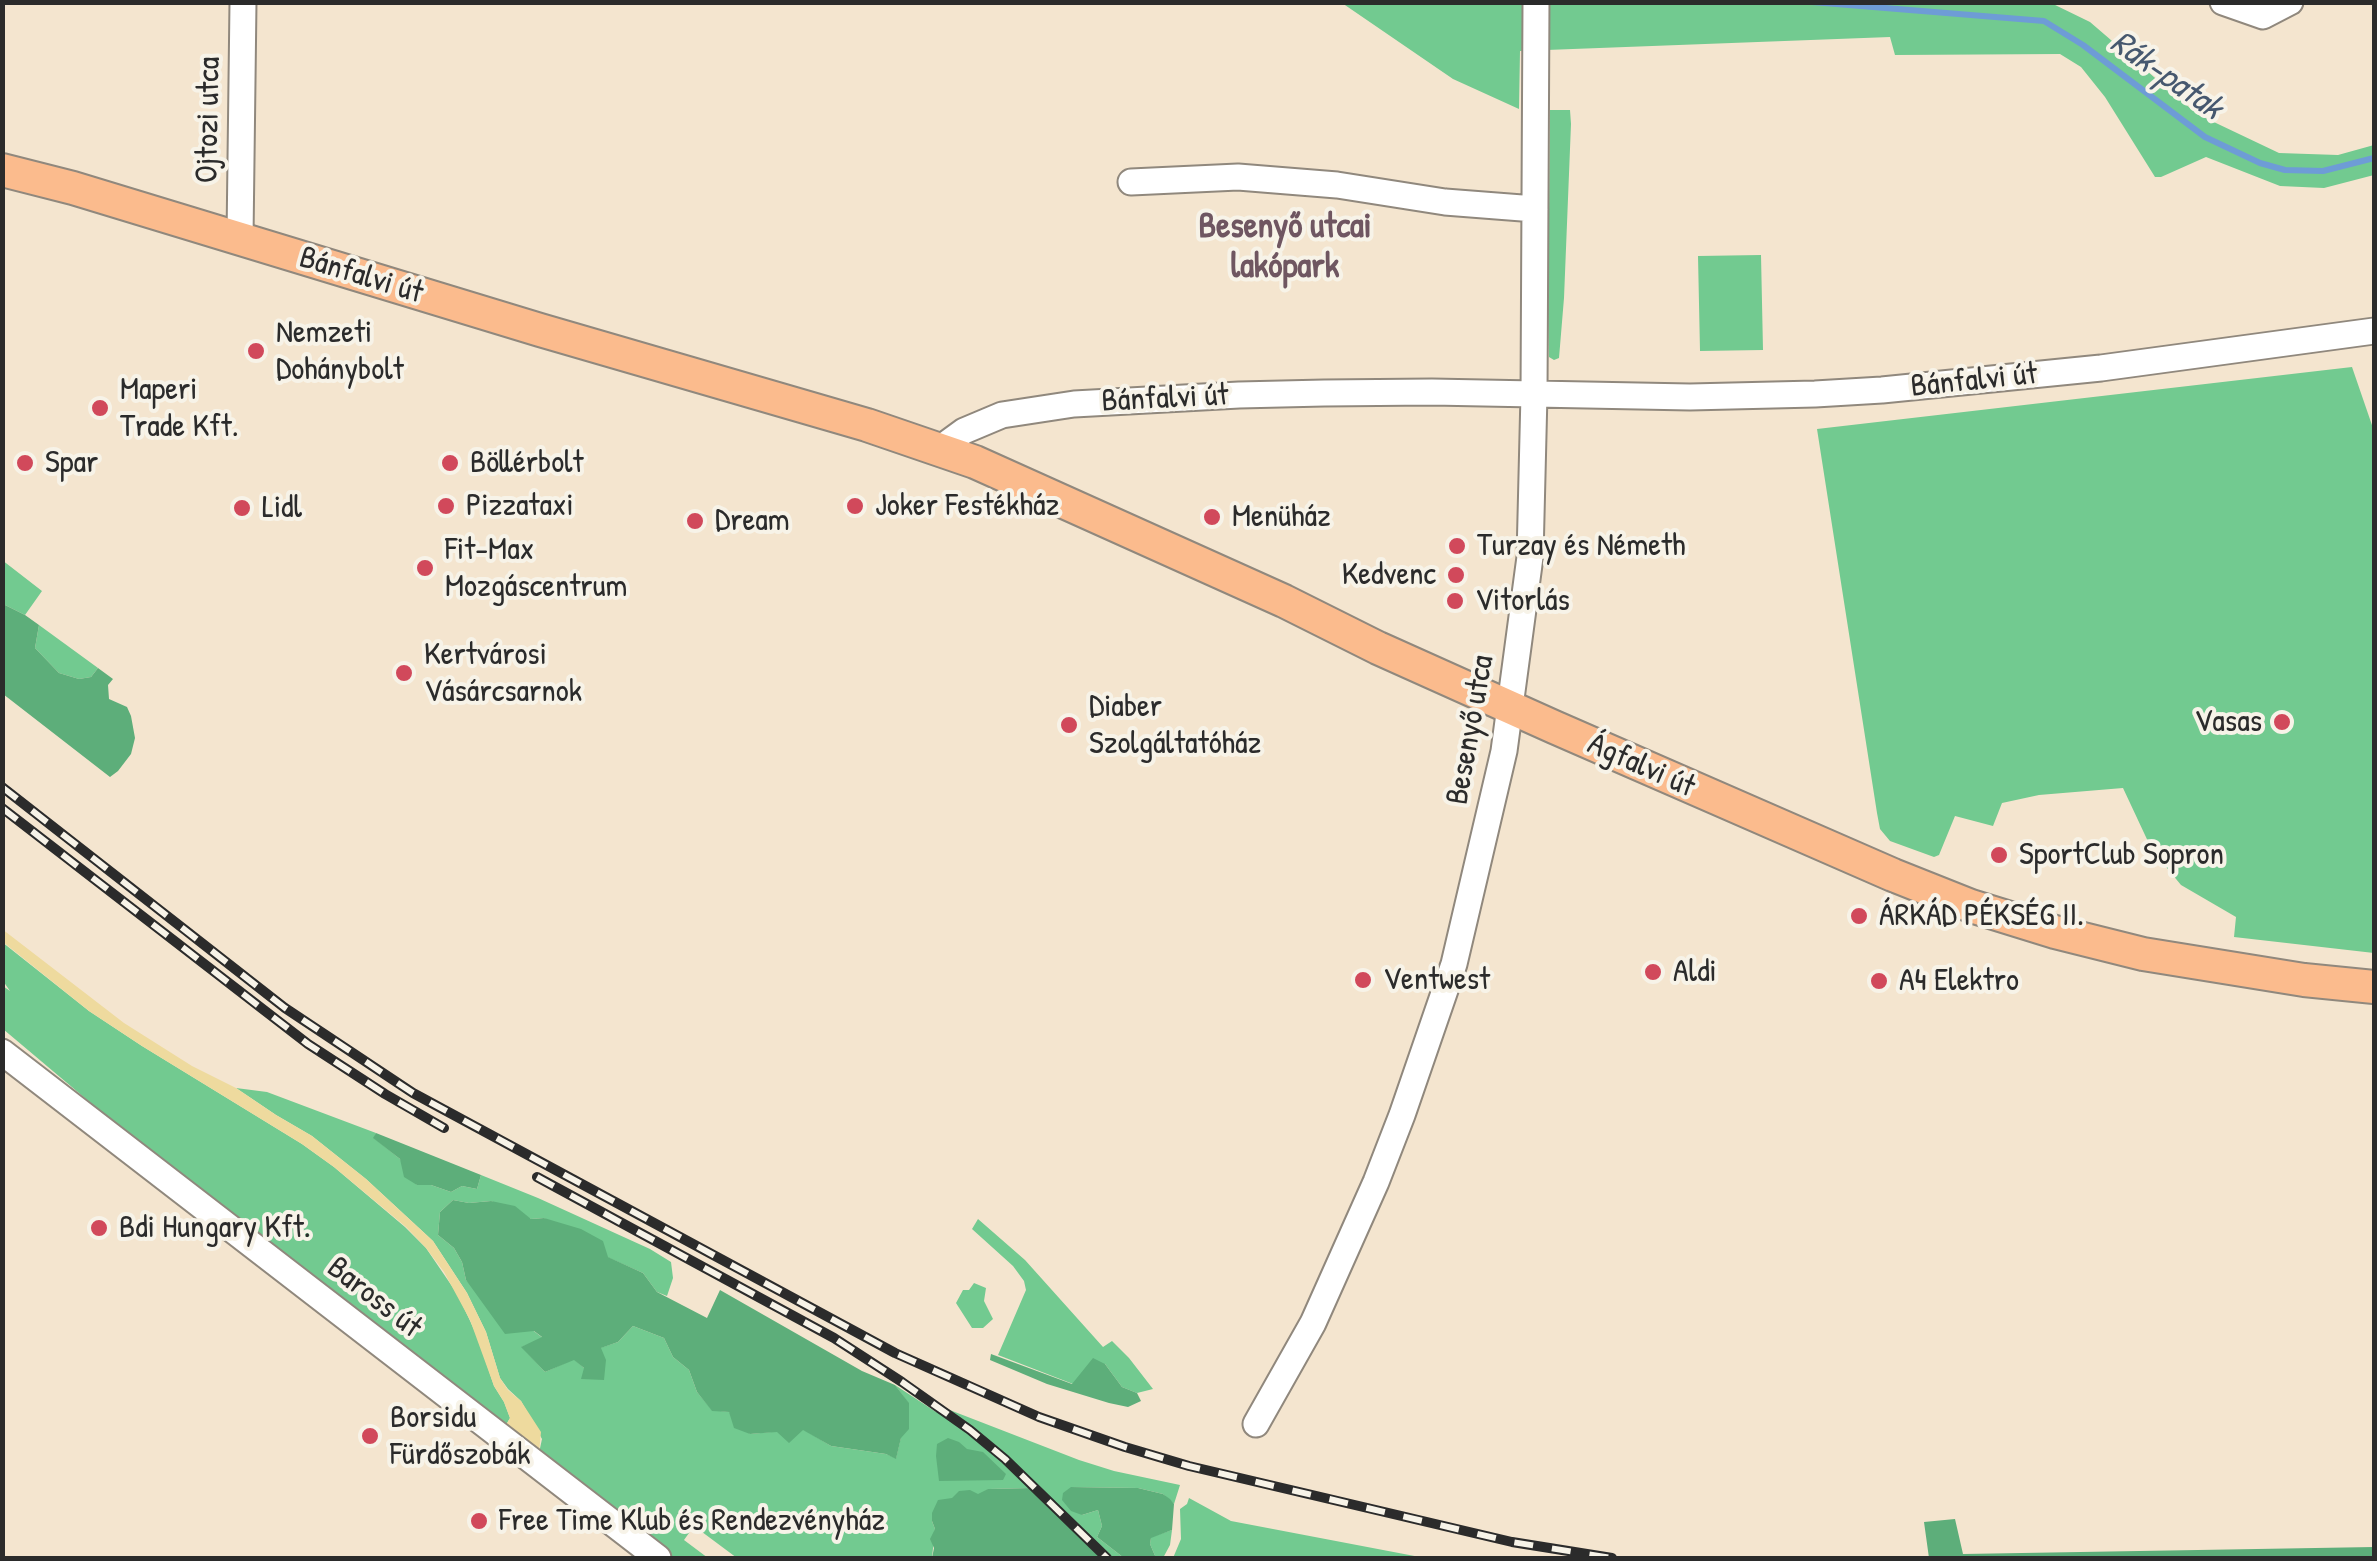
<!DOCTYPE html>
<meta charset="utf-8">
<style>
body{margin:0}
#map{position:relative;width:2377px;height:1561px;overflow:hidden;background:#f4e5cf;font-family:"Patrick Hand",sans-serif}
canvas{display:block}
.frame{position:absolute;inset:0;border:5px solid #2b2b2b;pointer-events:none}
</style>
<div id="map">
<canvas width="2377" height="1561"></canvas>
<div class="frame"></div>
</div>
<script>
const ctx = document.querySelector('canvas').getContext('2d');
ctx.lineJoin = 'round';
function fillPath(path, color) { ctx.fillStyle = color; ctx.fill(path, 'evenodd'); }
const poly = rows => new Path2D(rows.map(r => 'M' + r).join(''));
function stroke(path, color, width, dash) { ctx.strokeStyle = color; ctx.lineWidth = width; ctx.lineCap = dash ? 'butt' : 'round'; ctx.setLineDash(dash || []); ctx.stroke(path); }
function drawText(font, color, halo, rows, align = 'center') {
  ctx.font = font + ' "Patrick Hand",sans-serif'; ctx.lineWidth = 8; ctx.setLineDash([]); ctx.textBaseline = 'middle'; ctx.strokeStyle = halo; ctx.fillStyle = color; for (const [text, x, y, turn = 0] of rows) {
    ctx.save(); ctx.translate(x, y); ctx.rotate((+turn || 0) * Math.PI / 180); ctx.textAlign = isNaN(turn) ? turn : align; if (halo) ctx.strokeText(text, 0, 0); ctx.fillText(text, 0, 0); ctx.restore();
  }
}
const green = poly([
 [1342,3,2051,3,2090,22,2197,114,2279,153,2338,155,2374,145,2374,175,2324,188,2280,186,2206,157,2161,177,2155,177,2105,97,2081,67,2060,54,1895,55,1890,37,1520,51,1519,109,1453,79],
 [1550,110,1570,110,1571,124,1564,298,1559,358,1554,360,1549,357,1548,314],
 [1761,255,1763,350,1700,351,1698,256],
 [2352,367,2374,431,2374,953,2234,937,2236,917,2181,885,2152,850,2123,788,2039,795,2002,803,1993,826,1955,816,1939,855,1934,857,1890,841,1880,829,1877,813,1817,429],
 [2,560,42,591,25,615,3,604],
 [39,625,98,668,91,677,79,679,59,673,35,648],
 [2,942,89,1011,142,1046,302,1144,334,1167,405,1227,426,1248,458,1295,478,1338,494,1386,504,1402,510,1418,506,1425,494,1420,92,1104,3,1029,3,986,10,991,3,981],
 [236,1088,267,1092,376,1133,374,1138,400,1159,417,1185,431,1185,451,1192,462,1186,477,1189,481,1175,538,1198,650,1249,671,1262,673,1278,667,1296,657,1292,643,1273,607,1257,544,1218,531,1219,491,1201,469,1203,453,1200,440,1212,438,1235,454,1248,462,1262,466,1280,543,1338,522,1347,545,1372,574,1359,584,1368,600,1348,618,1342,633,1326,664,1338,673,1357,689,1370,697,1392,712,1410,729,1412,750,1434,803,1429,831,1446,886,1454,896,1458,909,1404,895,1385,936,1412,942,1407,1079,1460,1114,1471,1180,1485,1174,1504,1163,1494,1138,1488,1071,1487,1082,1515,1098,1510,1102,1526,1097,1537,1124,1558,1102,1558,1031,1488,989,1489,932,1521,935,1529,932,1558,737,1558,694,1526,684,1540,708,1558,672,1558,550,1464,539,1453,542,1439,521,1401,508,1389,500,1378,486,1332,467,1293,433,1241,366,1179,312,1136,276,1115],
 [978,1219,1025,1260,1103,1347,1112,1341,1129,1358,1153,1389,1137,1393,1122,1387,1105,1364,1073,1384,998,1355,1026,1290,1024,1281,1013,1266,972,1229],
 [974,1283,986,1288,984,1301,993,1319,983,1328,972,1328,956,1303,963,1290,969,1290],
 [1189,1498,1231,1521,1425,1558,1173,1558,1181,1539,1180,1509,1187,1504],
 [1172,1530,1170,1545,1163,1558,1156,1558,1150,1544,1151,1537]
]);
const forest = poly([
 [3,604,25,615,39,625,35,648,59,673,79,679,91,677,98,668,113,679,108,685,109,699,127,707,131,716,135,738,131,754,118,771,110,777,3,694],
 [376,1133,481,1175,477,1189,462,1186,451,1192,431,1185,417,1185,404,1177,400,1159,373,1138],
 [453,1200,469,1203,491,1201,515,1206,531,1219,544,1218,581,1229,603,1241,608,1257,643,1273,657,1292,707,1318,720,1290,862,1371,895,1385,909,1403,909,1429,901,1438,896,1459,886,1454,831,1446,803,1430,789,1443,777,1432,750,1434,734,1428,729,1412,712,1411,697,1392,689,1370,673,1357,664,1338,633,1326,618,1342,601,1348,606,1360,604,1380,581,1379,584,1368,574,1360,545,1372,521,1347,542,1337,534,1331,505,1334,466,1280,462,1262,454,1248,438,1235,440,1212],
 [991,1354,1072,1384,1093,1358,1105,1364,1122,1387,1137,1393,1141,1401,1128,1407,1109,1403,1047,1384,990,1360],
 [948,1438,959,1442,967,1449,983,1452,1006,1474,1003,1480,939,1481,936,1456,937,1444],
 [1071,1487,1138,1488,1163,1494,1170,1499,1174,1504,1172,1530,1151,1538,1150,1544,1156,1558,1124,1558,1097,1537,1102,1526,1098,1510,1082,1515,1071,1511,1062,1500,1063,1493],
 [1031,1488,1102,1558,932,1558,934,1548,930,1539,935,1529,932,1521,932,1513,938,1500,952,1498,959,1491,970,1490,978,1494,988,1489],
 [1955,1519,1963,1554,2374,1547,2374,1556,2338,1558,1929,1558,1924,1522]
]);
const sand = poly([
 [2,929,124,1023,192,1066,236,1088,276,1115,312,1136,366,1179,433,1241,467,1293,486,1332,500,1378,508,1390,521,1401,541,1432,539,1453,494,1420,506,1425,510,1418,504,1402,494,1386,470,1320,444,1272,426,1248,406,1227,334,1167,302,1144,142,1046,89,1011,3,942]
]);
const stream = poly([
 [1812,2,2044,21,2083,45,2205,137,2260,163,2285,170,2323,171,2374,158]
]);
const minor = poly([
 [2223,2,2263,16,2290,2],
 [1131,182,1238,177,1337,185,1445,202,1535,209],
 [240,238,243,2],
 [938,450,964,431,1002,415,1074,404,1239,395,1324,393,1432,392,1690,397,1815,394,1882,390,2101,368,2374,331],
 [2,1052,658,1558],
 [1256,1424,1313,1323,1376,1182,1402,1115,1454,964,1504,751,1530,557,1534,394,1536,2]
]);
const major = poly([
 [2,170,73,188,540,330,867,425,975,462,1284,601,1378,648,1554,727,1893,875,1971,906,2055,932,2143,954,2304,980,2374,987]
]);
const rail = poly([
 [2,787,285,1008,413,1093,895,1353,1039,1417,1125,1447,1189,1466,1512,1542,1612,1558],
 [2,808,308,1044,385,1094,444,1128],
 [537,1177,834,1338,902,1382,970,1430,1005,1459,1107,1558]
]);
const markers = [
 [256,351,10,"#d1495b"],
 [100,408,10,"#d1495b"],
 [25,463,10,"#d1495b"],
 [450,463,10,"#d1495b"],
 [446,506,10,"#d1495b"],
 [855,506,10,"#d1495b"],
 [242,508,10,"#d1495b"],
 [1212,517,10,"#d1495b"],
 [695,521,10,"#d1495b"],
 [1457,546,10,"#d1495b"],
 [425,568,10,"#d1495b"],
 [1456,575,10,"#d1495b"],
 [1455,601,10,"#d1495b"],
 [404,673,10,"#d1495b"],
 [2282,722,10,"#d1495b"],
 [1069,725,10,"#d1495b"],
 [1999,855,10,"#d1495b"],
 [1859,916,10,"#d1495b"],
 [1653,972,10,"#d1495b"],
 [1363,980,10,"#d1495b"],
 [1879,981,10,"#d1495b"],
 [99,1228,10,"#d1495b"],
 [370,1436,10,"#d1495b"],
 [479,1521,10,"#d1495b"]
];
const streetNames = [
 ["Ojtozi utca",209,120,-89],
 ["Bánfalvi út",361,276,17],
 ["Bánfalvi út",1974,381,-6],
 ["Bánfalvi út",1165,399,-3],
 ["Besenyő utca",1471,730,-80],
 ["Ágfalvi út",1641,766,24],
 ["Baross út",374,1298,38]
];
const poiNames = [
 ["Nemzeti",276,333],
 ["Dohánybolt",276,370],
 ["Maperi",120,390],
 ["Trade Kft.",120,427],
 ["Spar",45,463],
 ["Böllérbolt",470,463],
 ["Pizzataxi",466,506],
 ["Joker Festékház",875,506],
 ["Lidl",262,508],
 ["Menüház",1232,517],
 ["Dream",715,521],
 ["Turzay és Németh",1477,546],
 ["Fit-Max",445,550],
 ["Mozgáscentrum",445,587],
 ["Kedvenc",1436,575,"right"],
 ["Vitorlás",1475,601],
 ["Kertvárosi",424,655],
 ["Vásárcsarnok",424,692],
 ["Diaber",1089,707],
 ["Szolgáltatóház",1089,744],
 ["Vasas",2262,722,"right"],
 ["SportClub Sopron",2019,855],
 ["ÁRKÁD PÉKSÉG II.",1879,916],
 ["Aldi",1673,972],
 ["Ventwest",1383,980],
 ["A4 Elektro",1899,981],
 ["Bdi Hungary Kft.",119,1228],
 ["Borsidu",390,1418],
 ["Fürdőszobák",390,1455],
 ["Free Time Klub és Rendezvényház",499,1521]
];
const waterNames = [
 ["Rák-patak",2166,76,35]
];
const neighbourhoodNames = [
 ["Besenyő utcai",1285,228],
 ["lakópark",1285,268]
];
fillPath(green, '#72ca90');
fillPath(forest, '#5dae7a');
fillPath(sand, '#eeda9e');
stroke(stream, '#6e9cd6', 6);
stroke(minor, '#90887d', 29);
stroke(major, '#90887d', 36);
stroke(minor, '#fff', 25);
stroke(major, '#fbbb8d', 32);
stroke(rail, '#2b2b2b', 10);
stroke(rail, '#f7f3e8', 6, [19]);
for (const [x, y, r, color] of markers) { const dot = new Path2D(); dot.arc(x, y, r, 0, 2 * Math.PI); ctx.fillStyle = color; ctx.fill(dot); stroke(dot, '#f7f3e8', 4); }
drawText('32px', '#2b2b2b', '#f7f3e8', streetNames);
drawText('32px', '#2b2b2b', '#f7f3e8', poiNames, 'left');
drawText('italic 35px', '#46586f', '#f7f3e8', waterNames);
drawText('bold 35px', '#6f5661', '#f7f3e8', neighbourhoodNames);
</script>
